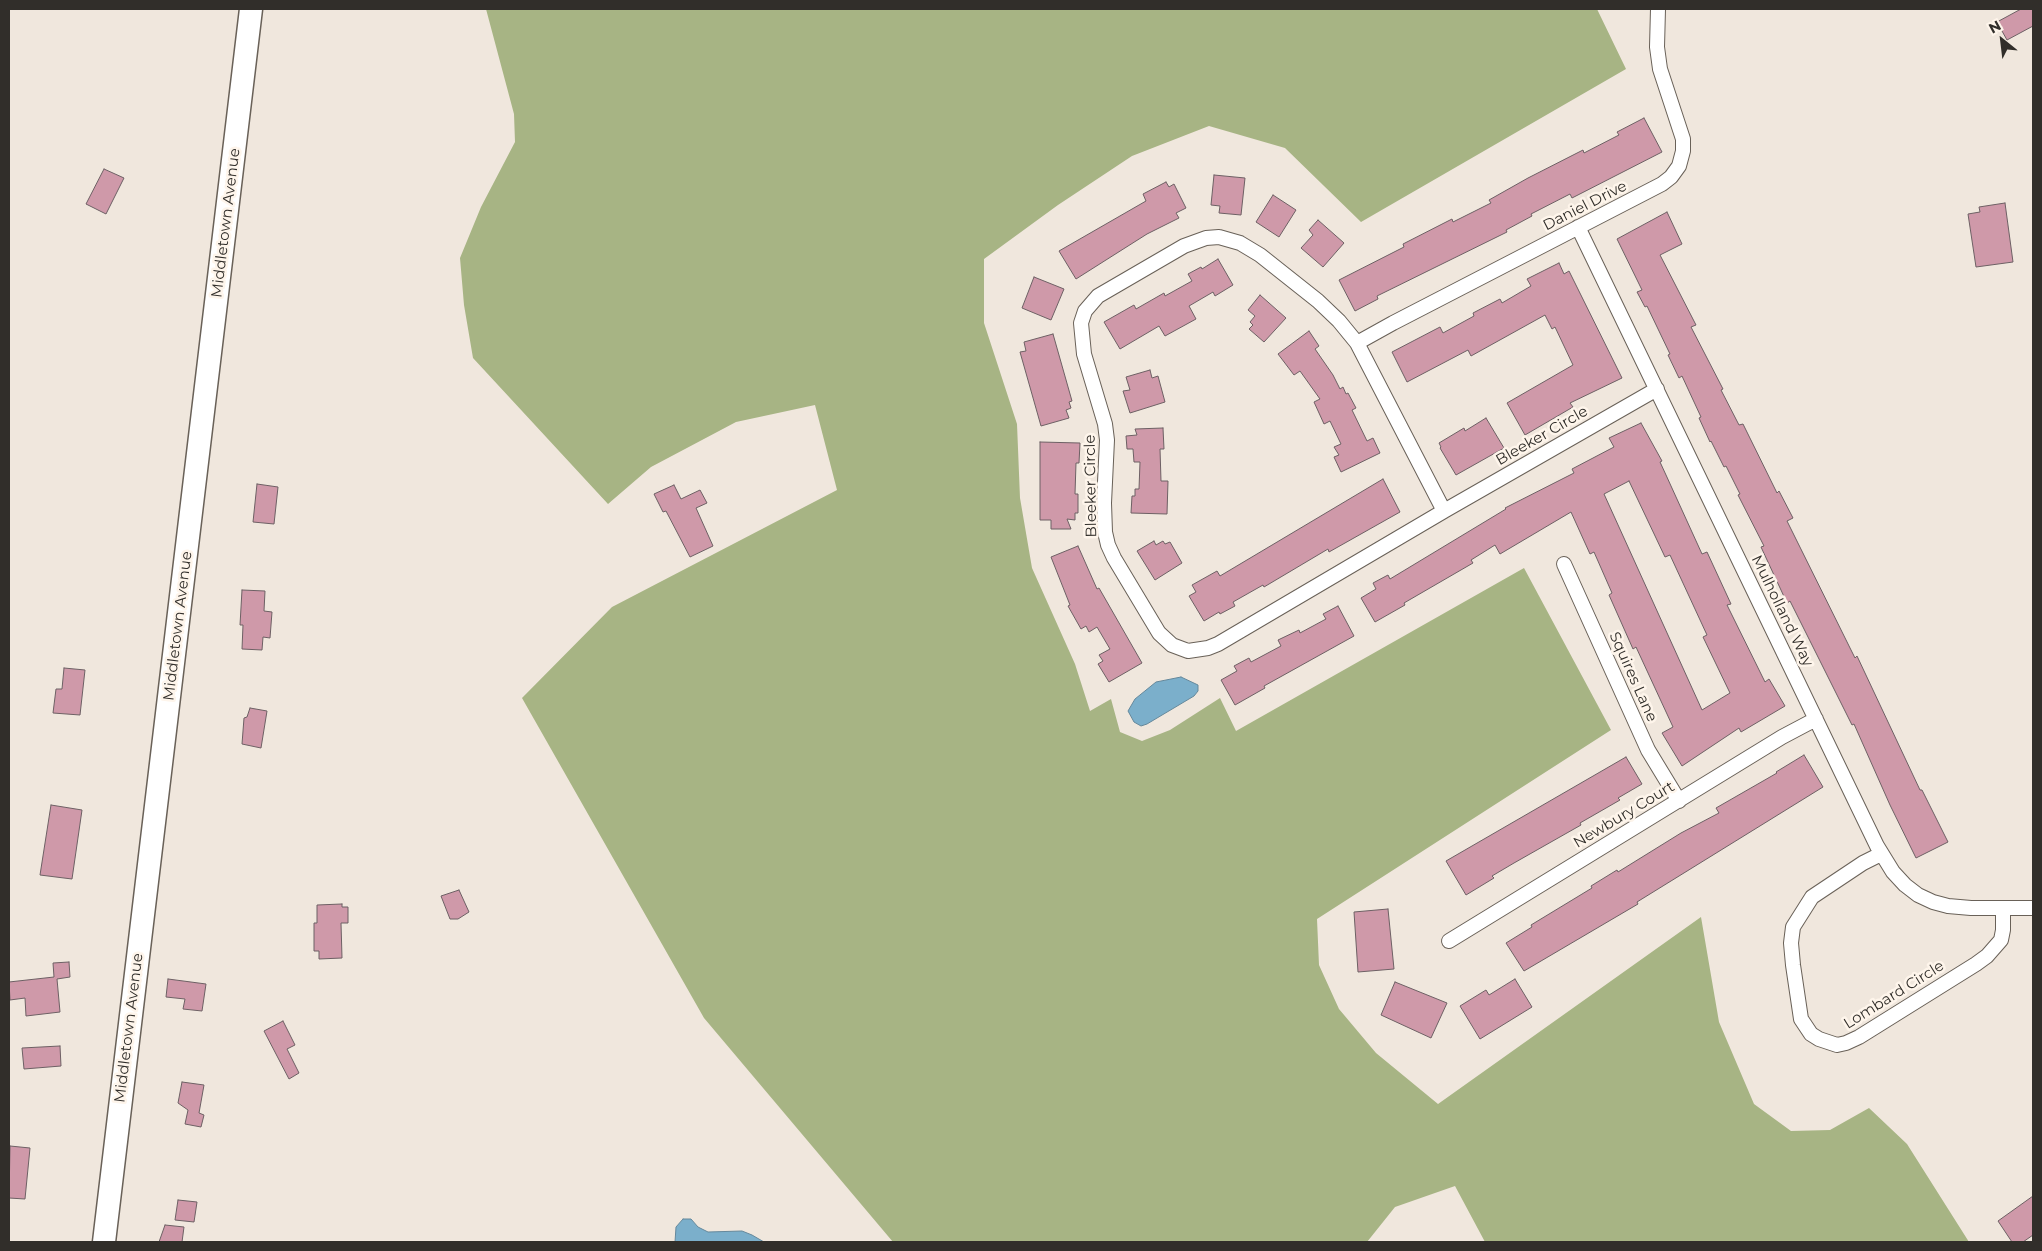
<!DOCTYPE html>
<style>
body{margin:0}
#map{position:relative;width:2042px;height:1251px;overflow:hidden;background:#f0e7dd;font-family:Montserrat,sans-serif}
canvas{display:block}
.frame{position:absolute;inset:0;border:10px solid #312e2a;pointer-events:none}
.north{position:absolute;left:1977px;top:15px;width:50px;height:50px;-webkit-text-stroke:4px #fef5eb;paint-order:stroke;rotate:331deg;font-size:14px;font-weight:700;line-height:20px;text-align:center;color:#312e2a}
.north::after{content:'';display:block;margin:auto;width:18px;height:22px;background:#312e2a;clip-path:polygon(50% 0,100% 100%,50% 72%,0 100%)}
</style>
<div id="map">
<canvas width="2042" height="1251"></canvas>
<div class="frame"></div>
<div class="north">N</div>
</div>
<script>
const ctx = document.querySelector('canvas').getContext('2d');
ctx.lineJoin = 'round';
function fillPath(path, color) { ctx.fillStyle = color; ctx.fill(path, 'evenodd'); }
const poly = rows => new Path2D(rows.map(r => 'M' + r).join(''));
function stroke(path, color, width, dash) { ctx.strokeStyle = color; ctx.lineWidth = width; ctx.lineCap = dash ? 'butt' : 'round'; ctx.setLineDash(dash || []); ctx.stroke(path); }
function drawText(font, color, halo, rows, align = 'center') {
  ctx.font = font + ' Montserrat,sans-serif'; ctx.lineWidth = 5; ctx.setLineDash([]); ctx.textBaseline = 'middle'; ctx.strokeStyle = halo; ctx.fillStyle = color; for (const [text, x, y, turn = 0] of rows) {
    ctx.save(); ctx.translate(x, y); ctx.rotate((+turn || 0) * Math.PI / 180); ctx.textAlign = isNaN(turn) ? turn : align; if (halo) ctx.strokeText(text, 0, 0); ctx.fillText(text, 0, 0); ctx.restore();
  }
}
const forest = poly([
 [486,9,1597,9,1626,69,1361,222,1285,148,1209,126,1132,156,1058,205,984,259,984,323,1017,424,1020,498,1032,568,1075,664,1090,711,1111,699,1120,732,1142,741,1170,730,1220,698,1236,731,1524,568,1611,730,1317,919,1319,965,1339,1009,1376,1053,1438,1104,1701,917,1719,1022,1754,1104,1791,1131,1830,1130,1869,1108,1907,1144,1969,1242,1485,1242,1455,1186,1395,1207,1367,1242,893,1242,704,1018,522,698,612,607,837,490,815,405,736,422,651,467,608,504,473,358,464,305,460,258,481,207,515,142,514,114]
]);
const water = poly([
 [1181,677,1198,685,1198,691,1194,696,1147,724,1141,726,1134,722,1128,711,1135,699,1156,682,1181,677],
 [683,1219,691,1219,698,1227,708,1232,742,1231,752,1235,764,1242,675,1242,676,1227,683,1219]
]);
const building = poly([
 [2021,9,2033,9,2033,26,2007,40,1997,22,2021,9],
 [1644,118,1662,152,1572,198,1570,194,1531,214,1532,216,1506,230,1507,232,1377,296,1378,299,1355,311,1339,280,1404,247,1403,244,1452,219,1453,222,1491,203,1489,200,1528,178,1583,150,1584,153,1619,135,1617,132,1644,118],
 [104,169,124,178,106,214,86,204,104,169],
 [1214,175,1245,178,1241,215,1219,213,1220,206,1211,205,1214,175],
 [1166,182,1169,187,1174,184,1186,208,1176,213,1179,218,1147,234,1076,279,1059,251,1146,201,1143,194,1166,182],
 [1273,195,1296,210,1279,237,1256,222,1273,195],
 [2005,203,2013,262,1976,267,1968,214,1980,212,1979,207,2005,203],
 [1667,212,1682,244,1660,255,1696,325,1691,327,1723,389,1721,390,1739,425,1743,424,1777,493,1779,491,1793,518,1787,521,1855,658,1857,656,1920,790,1922,790,1948,842,1916,858,1890,805,1854,724,1852,725,1790,601,1787,603,1761,547,1764,546,1738,495,1740,494,1726,466,1724,467,1711,441,1710,442,1699,418,1701,417,1682,376,1679,378,1668,355,1670,354,1647,306,1645,307,1637,292,1642,290,1617,239,1667,212],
 [1318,220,1344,243,1323,267,1301,248,1313,235,1309,230,1318,220],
 [1218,259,1233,285,1215,296,1213,292,1189,306,1196,319,1165,336,1159,326,1120,349,1104,322,1134,305,1136,309,1164,293,1165,296,1192,281,1188,274,1201,267,1202,269,1218,259],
 [1559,263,1564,274,1569,271,1622,378,1570,403,1573,407,1525,435,1507,403,1573,365,1555,327,1552,329,1545,315,1471,356,1468,350,1407,382,1392,352,1440,327,1443,333,1474,316,1473,313,1500,299,1502,303,1531,286,1527,279,1559,263],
 [1034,277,1064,289,1051,320,1022,308,1034,277],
 [1260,295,1286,318,1264,342,1249,329,1253,325,1250,322,1255,316,1248,310,1260,295],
 [1309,331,1319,346,1315,349,1333,375,1340,389,1343,387,1346,394,1348,393,1356,408,1352,410,1367,441,1373,438,1380,453,1341,472,1334,457,1339,455,1334,447,1341,444,1330,421,1324,424,1314,402,1320,399,1300,371,1294,375,1278,354,1309,331],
 [1053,334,1072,401,1069,402,1071,408,1066,410,1069,418,1041,426,1020,352,1026,351,1024,342,1053,334],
 [1150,370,1152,378,1158,376,1165,402,1130,413,1123,391,1130,390,1126,377,1150,370],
 [1486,418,1504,448,1456,475,1440,448,1441,447,1439,443,1464,428,1465,431,1486,418],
 [1641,423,1662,461,1660,462,1666,475,1702,554,1707,552,1731,604,1727,605,1765,682,1769,679,1785,706,1741,732,1739,728,1682,766,1662,733,1673,727,1636,647,1633,649,1609,595,1612,593,1594,552,1590,554,1571,512,1500,554,1495,545,1471,560,1473,563,1404,603,1405,605,1375,622,1361,598,1376,589,1373,583,1388,575,1390,579,1506,509,1505,508,1574,473,1572,469,1614,447,1609,438,1641,423],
 [1629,481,1665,557,1670,555,1707,635,1703,637,1730,693,1702,710,1604,494,1629,481],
 [1163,428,1164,449,1160,449,1161,481,1168,481,1167,514,1131,513,1132,496,1135,496,1135,489,1139,489,1140,462,1134,462,1133,449,1127,449,1126,436,1137,435,1135,429,1163,428],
 [1040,442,1080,443,1079,463,1076,463,1075,494,1078,494,1078,513,1075,513,1075,520,1067,519,1071,529,1051,529,1051,520,1040,520,1040,442],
 [1383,479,1400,512,1329,552,1328,549,1264,587,1263,585,1233,602,1235,606,1220,614,1219,612,1204,621,1189,596,1196,592,1192,585,1217,571,1220,576,1383,479],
 [257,484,278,487,274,524,253,522,257,484],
 [674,485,681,499,700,490,707,503,696,508,713,546,690,557,666,511,663,512,654,494,674,485],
 [1154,541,1156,545,1163,541,1165,544,1170,542,1182,563,1155,580,1137,551,1154,541],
 [1078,546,1097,589,1099,588,1142,663,1109,682,1098,664,1103,661,1099,655,1110,649,1097,627,1089,632,1086,626,1081,629,1068,606,1070,605,1051,557,1078,546],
 [242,590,265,591,264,611,272,612,270,638,263,637,262,650,242,649,243,625,240,625,242,590],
 [1338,606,1354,636,1264,686,1265,688,1235,705,1221,680,1237,671,1234,666,1249,658,1251,662,1281,646,1278,640,1299,630,1300,633,1326,619,1323,614,1338,606],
 [64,668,85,670,80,715,53,713,56,689,62,689,64,668],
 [250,708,267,711,261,748,242,744,244,718,247,717,250,708],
 [1804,755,1823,787,1637,902,1638,904,1524,971,1506,943,1532,927,1531,925,1592,888,1591,886,1617,870,1618,872,1681,833,1719,813,1716,808,1777,773,1776,772,1804,755],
 [1626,757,1642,784,1618,798,1620,800,1580,823,1581,825,1514,863,1492,876,1494,878,1466,895,1446,861,1626,757],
 [51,805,82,810,72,879,40,875,51,805],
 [459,890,469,912,458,919,450,919,441,896,459,890],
 [342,904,342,907,348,907,348,923,341,923,342,958,319,959,319,951,314,951,314,923,317,923,317,905,342,904],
 [1388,909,1394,969,1358,972,1354,912,1388,909],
 [69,962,70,977,57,979,60,1012,26,1016,25,998,10,1000,9,982,54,977,53,963,69,962],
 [168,979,206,984,202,1011,183,1009,185,999,166,997,168,979],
 [1515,979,1532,1007,1480,1039,1460,1006,1486,990,1489,995,1515,979],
 [1395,982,1447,1003,1431,1038,1381,1015,1395,982],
 [283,1021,295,1045,287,1049,299,1073,289,1079,264,1031,283,1021],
 [60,1046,61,1066,24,1069,22,1048,60,1046],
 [182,1082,204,1085,199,1113,204,1115,201,1127,185,1124,188,1110,178,1103,182,1082],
 [10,1146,30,1148,25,1199,9,1198,10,1146],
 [2033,1196,2033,1235,2023,1242,2012,1242,1998,1221,2033,1196],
 [178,1200,197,1202,194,1222,175,1220,178,1200],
 [165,1225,184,1227,182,1242,159,1242,165,1225]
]);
const minor = poly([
 [1578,227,1877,846,1893,872,1905,885,1918,895,1933,902,1948,906,1971,908,2033,908],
 [1219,237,1240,243,1260,255,1318,301,1339,321,1357,343,1444,511,1218,644,1208,648,1188,651,1172,645,1159,633,1114,558,1108,545,1105,532,1104,503,1107,440,1105,424,1084,354,1081,323,1085,311,1098,296,1184,246,1206,238,1219,237],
 [1357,343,1393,323,1662,184,1671,177,1679,166,1683,151,1683,139,1660,69,1657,47,1658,9],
 [1444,511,1657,389],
 [1564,564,1648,750,1679,801],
 [1881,854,1863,863,1812,897,1793,927,1791,943,1793,965,1801,1019,1811,1034,1819,1039,1837,1045,1846,1043,1859,1037,1976,964,1987,956,2001,940,2003,930,2003,908],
 [1449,941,1782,737,1816,719]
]);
const primary = poly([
 [104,1242,251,9]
]);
const streetNames = [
 ["Daniel Drive",1585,206,-27],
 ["Middletown Avenue",226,223,-83],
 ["Bleeker Circle",1542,436,-30],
 ["Bleeker Circle",1091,486,-91],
 ["Mulholland Way",1782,611,64],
 ["Middletown Avenue",178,626,-83],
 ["Squires Lane",1633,677,66],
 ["Newbury Court",1624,815,-31],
 ["Lombard Circle",1894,995,-32],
 ["Middletown Avenue",129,1028,-83]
];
fillPath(forest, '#a7b484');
fillPath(water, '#7bafcb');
stroke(water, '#65889b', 1);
fillPath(building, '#cf99a9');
stroke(building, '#6d6064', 1);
stroke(minor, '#696158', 16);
stroke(primary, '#696158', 25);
stroke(minor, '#fff', 14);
stroke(primary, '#fff', 22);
drawText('15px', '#312e2a', '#fef5eb', streetNames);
</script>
